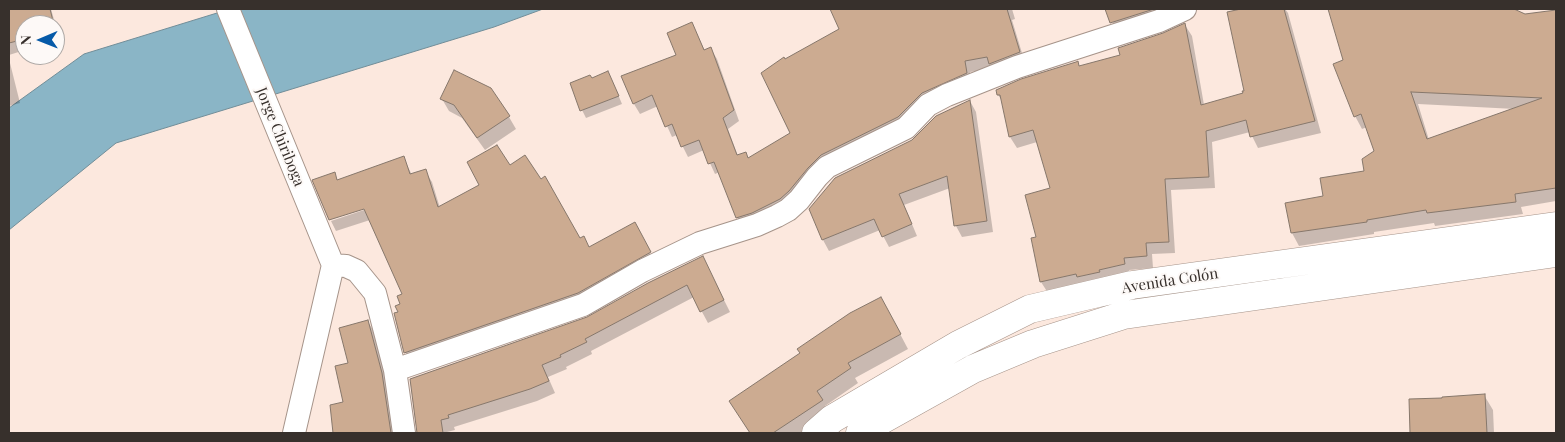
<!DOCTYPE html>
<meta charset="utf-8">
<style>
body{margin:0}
#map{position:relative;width:1565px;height:442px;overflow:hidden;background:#fce8de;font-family:"Playfair Display",serif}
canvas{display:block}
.frame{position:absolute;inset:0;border:10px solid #37302c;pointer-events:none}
.north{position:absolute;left:15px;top:15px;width:50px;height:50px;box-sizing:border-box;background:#fdf9f7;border:1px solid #aea9a6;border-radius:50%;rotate:269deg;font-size:14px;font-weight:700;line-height:20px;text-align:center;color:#37302c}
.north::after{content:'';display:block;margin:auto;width:18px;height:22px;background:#065aa8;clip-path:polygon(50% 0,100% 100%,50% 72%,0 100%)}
</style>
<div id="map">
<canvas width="1565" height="442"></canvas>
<div class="frame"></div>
<div class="north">N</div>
</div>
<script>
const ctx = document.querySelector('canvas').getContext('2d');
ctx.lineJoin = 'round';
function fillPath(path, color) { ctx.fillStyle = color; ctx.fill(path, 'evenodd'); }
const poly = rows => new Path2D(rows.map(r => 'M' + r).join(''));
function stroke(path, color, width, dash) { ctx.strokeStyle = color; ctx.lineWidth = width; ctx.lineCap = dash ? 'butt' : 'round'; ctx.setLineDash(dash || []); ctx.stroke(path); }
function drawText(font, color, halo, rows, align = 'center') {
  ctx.font = font + ' "Playfair Display",serif'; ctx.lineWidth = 4; ctx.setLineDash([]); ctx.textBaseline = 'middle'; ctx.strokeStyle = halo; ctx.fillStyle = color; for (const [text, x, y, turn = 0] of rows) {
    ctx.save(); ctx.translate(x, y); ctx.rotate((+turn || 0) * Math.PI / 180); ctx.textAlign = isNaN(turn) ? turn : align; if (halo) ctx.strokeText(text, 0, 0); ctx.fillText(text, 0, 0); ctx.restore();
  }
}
const water = poly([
 [230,9,543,9,494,27,116,143,9,230,9,108,84,54,230,9]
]);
const shadow = poly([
 [15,9,51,9,60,41,55,42,55,25,25,25,25,50,9,55,9,11],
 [831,9,1012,9,1015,19,1012,20,1025,63,970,72,972,84,813,178,743,228,737,217,720,172,715,174,704,150,688,157,677,135,672,137,658,106,640,114,634,104,678,56,692,23,705,51,711,49,717,59,739,121,728,129,738,156,748,159,791,133,785,61,841,30],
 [1106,9,1164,9,1115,26],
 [1256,9,1285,9,1288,13,1321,133,1258,148,1250,132,1212,142,1215,188,1171,190,1175,253,1152,254,1153,268,1129,270,1131,275,1048,293,1041,282,1032,239,1038,238,1051,189,1037,142,1017,148,1010,137,1003,102,998,95,1077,63,1080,67,1122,55,1185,25,1192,36,1204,105,1244,94,1245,92,1229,17],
 [1329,9,1511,9,1525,15,1556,11,1556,201,1521,207,1523,214,1435,226,1434,223,1374,232,1374,234,1299,246,1292,233,1365,172,1376,151,1367,127,1362,129,1355,116,1345,61],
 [1418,104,1515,109,1429,140],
 [9,59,20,103,9,106],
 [591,80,612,80,622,104,586,118,582,110],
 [442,99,509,117,516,129,485,150,462,118,449,111],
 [970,101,976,112,993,232,962,237,956,226,950,188,904,205,917,236,889,247,880,230,829,251,823,240,913,141],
 [403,157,412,175,425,171,432,182,440,208,510,167,590,248,634,224,656,264,412,363,405,352,400,313,403,295,370,220,336,231,331,221,370,208,369,206,330,219,334,174,338,181],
 [709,270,730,312,708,323,694,297,591,351,592,354,566,367,567,369,548,377,555,393,537,401,454,427,455,430,447,432,447,433,418,433,588,318],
 [889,313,908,349,855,378,858,383,825,406,830,415,803,433,750,433,739,415],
 [368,322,375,333,388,386,395,433,349,433,341,403,345,403,350,364],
 [1484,395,1493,410,1494,433,1411,433,1410,400]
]);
const building = poly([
 [9,9,50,9,54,25,25,25,25,39,9,43,9,9],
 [830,9,1007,9,1020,52,989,64,987,57,965,61,967,73,922,93,898,117,821,155,808,168,789,191,780,199,752,213,736,218,714,162,708,164,699,140,681,147,672,124,665,127,652,95,633,104,621,76,676,55,667,33,692,22,704,50,711,47,734,110,723,118,737,155,746,152,748,158,790,133,761,73,784,57,785,59,839,29,830,9],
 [1105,9,1154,9,1110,23,1105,9],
 [1241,9,1284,9,1315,121,1250,137,1246,120,1206,131,1209,177,1165,179,1169,242,1146,243,1147,256,1124,258,1125,264,1099,270,1100,272,1077,277,1076,274,1040,282,1031,238,1036,237,1025,195,1050,188,1033,130,1009,137,1000,95,997,95,996,90,1021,79,1076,62,1078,61,1079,66,1120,55,1118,48,1163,33,1185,23,1201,105,1243,93,1242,91,1244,91,1227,12,1241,9],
 [1328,9,1514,9,1525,14,1556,10,1556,188,1515,194,1516,202,1427,213,1426,210,1367,220,1367,222,1291,233,1285,203,1323,196,1320,178,1364,171,1362,159,1374,151,1361,114,1354,117,1333,64,1343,60,1328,9],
 [1411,92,1542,98,1427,139,1411,92],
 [454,70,491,88,510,116,477,138,454,105,440,99,454,70],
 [608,71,619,96,580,111,570,83,590,75,592,78,608,71],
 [970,100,987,221,954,226,947,176,899,194,912,224,882,237,874,219,822,240,809,209,835,178,912,140,936,116,970,100],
 [497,145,510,165,525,155,541,179,545,176,580,238,584,236,589,247,635,222,651,252,578,293,404,353,394,313,398,312,395,306,400,304,397,296,402,294,364,209,329,220,312,180,335,172,337,180,404,156,410,174,426,169,438,207,479,185,467,162,497,145],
 [703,256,724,300,700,312,687,285,585,339,587,342,560,355,561,357,542,365,549,381,530,389,448,415,449,418,441,420,443,433,417,433,410,379,587,317,648,283,703,256],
 [881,297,901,334,848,363,851,368,817,391,823,400,773,433,750,433,729,401,800,353,797,349,850,313,881,297],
 [368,320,382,373,391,433,333,433,330,405,343,402,335,366,348,363,339,328,368,320],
 [1485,394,1487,433,1410,433,1409,399,1442,398,1442,397,1485,394]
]);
const street = poly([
 [228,9,333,265],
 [333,265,346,266,357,271,375,293,395,370,404,433],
 [395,370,583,305,642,271,700,243,757,225,777,216,788,210,799,200,817,177,827,167,906,128,928,105,947,95,1017,67,1159,21,1185,9],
 [294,433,333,265]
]);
const secondary = poly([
 [816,433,832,419,958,345,1030,309,1132,285,1556,226],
 [860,433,869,427,973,369,1033,344,1124,315,1556,253]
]);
const streetNames = [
 ["Jorge Chiriboga",280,137,68],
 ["Avenida Colón",1170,281,-9]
];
fillPath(water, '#8ab5c6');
stroke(water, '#718d98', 1);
fillPath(shadow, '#0003');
fillPath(building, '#ccab91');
stroke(building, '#86776b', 1);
stroke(street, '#a6948a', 24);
stroke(secondary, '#a6948a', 29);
stroke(street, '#fff', 22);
stroke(secondary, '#fff', 28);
drawText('15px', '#37302c', '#fdf9f7', streetNames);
</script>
